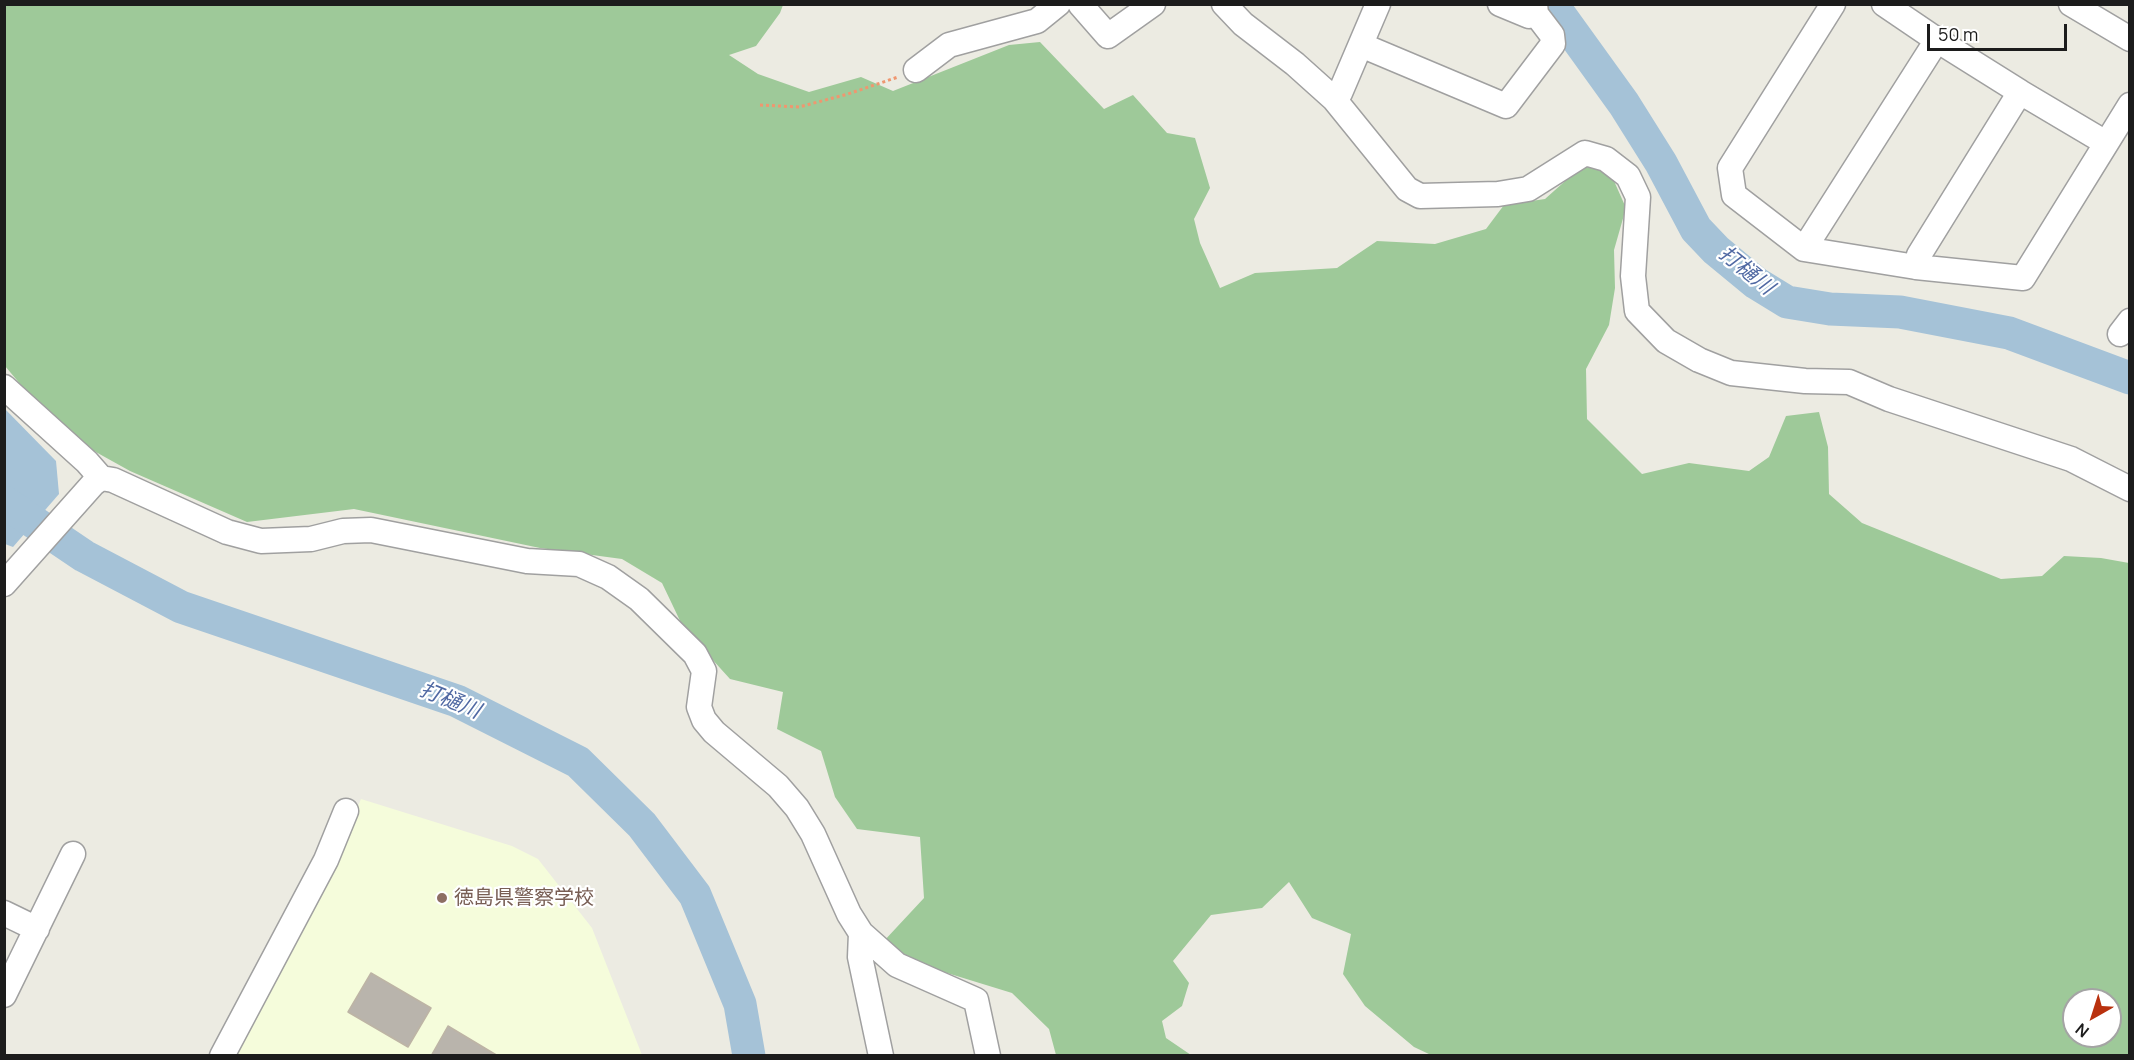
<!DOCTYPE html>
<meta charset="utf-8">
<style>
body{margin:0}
#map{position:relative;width:2134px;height:1060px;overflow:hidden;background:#ecebe2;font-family:Manrope,sans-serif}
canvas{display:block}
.frame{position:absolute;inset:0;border:6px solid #1c1c1c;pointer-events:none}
.north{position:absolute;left:2062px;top:988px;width:60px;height:60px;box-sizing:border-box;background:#fff;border:2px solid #a4a4a4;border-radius:50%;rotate:219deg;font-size:16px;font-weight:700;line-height:24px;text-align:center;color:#1c1c1c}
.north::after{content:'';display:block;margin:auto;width:21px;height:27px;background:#b9310e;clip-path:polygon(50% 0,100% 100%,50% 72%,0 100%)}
.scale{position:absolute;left:1927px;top:24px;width:140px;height:27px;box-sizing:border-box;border:3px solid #1c1c1c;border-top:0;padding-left:8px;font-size:18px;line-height:21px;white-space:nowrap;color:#1c1c1c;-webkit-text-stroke:4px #fff;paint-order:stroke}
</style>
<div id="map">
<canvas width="2134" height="1060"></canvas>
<div class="frame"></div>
<div class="north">N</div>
<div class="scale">50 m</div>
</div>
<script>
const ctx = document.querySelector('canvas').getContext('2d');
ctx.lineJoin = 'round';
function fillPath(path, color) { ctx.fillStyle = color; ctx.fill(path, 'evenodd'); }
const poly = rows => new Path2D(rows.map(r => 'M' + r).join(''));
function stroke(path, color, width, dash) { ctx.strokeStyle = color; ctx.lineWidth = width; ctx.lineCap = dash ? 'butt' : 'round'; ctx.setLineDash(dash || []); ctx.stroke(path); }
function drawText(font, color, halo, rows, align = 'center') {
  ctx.font = font + ' Manrope,"Noto Sans JP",sans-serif'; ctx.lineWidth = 4.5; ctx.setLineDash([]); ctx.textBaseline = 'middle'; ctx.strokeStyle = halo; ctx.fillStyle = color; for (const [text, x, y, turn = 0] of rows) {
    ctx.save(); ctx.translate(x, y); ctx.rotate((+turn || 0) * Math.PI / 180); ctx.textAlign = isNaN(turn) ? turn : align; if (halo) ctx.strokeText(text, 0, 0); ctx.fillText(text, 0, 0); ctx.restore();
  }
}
const education = poly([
 [361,799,512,846,538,859,592,928,642,1055,231,1056,330,869]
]);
const forest = poly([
 [4,5,783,5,780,13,756,46,729,55,758,74,809,92,861,77,893,91,1009,45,1040,42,1104,109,1133,95,1167,133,1195,138,1210,188,1194,219,1200,243,1220,288,1255,273,1337,268,1377,241,1435,244,1486,229,1504,205,1545,199,1582,166,1610,172,1626,208,1614,250,1615,288,1609,325,1586,369,1587,419,1642,474,1689,463,1749,471,1769,457,1786,416,1819,412,1828,447,1829,494,1862,523,2001,579,2042,576,2064,556,2101,558,2129,563,2129,1055,1431,1055,1414,1047,1365,1006,1343,974,1351,934,1312,918,1289,882,1262,908,1211,915,1173,961,1189,983,1182,1006,1162,1021,1166,1038,1191,1055,1056,1055,1049,1029,1012,993,921,965,883,942,924,898,920,837,857,829,835,797,821,751,777,729,783,692,730,679,683,627,662,583,622,559,540,548,354,509,247,522,130,471,85,446,26,391,5,366],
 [2074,1000,2110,1000,2110,1036,2074,1036]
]);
const water = poly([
 [4,408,56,461,59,494,13,547,5,544]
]);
const river = poly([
 [1552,4,1624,104,1661,163,1696,229,1716,250,1756,283,1787,302,1830,309,1900,312,2009,333,2130,378],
 [4,502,84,556,181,607,457,701,578,762,642,825,695,895,740,1004,749,1056]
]);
const building = poly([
 [371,973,431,1008,408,1047,348,1012,371,973],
 [448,1026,498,1056,431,1056,448,1026]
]);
const path = poly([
 [760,105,799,107,848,94,898,77]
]);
const minor = poly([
 [1080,4,1108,36,1153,4],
 [1224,4,1243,24,1295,64,1334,99],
 [1378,4,1340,93,1334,99,1407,189,1420,196,1498,194,1528,189,1585,153,1606,159,1628,176,1638,197,1633,276,1637,311,1666,341,1699,360,1731,373,1805,381,1849,382,1889,399,2071,459,2130,489],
 [1500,4,1529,16,1536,14],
 [1833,4,1730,168,1734,195,1804,249,1916,267,2023,278,2130,105],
 [1884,4,1937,40],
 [2071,4,2130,39],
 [1361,45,1506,106,1553,44,1552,35,1536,14,1535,4],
 [916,70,949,45,1037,21,1058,4],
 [1804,249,1937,40,2020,92],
 [1916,267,1919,255,2020,92,2106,143],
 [2120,334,2130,321],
 [4,387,87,462,101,478],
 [4,584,93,484,101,478,113,480,227,532,261,541,311,539,343,531,371,530,527,561,579,564,608,577,639,599,695,654,704,671,699,707,704,720,714,732,778,786,797,808,813,834,849,914,861,933,860,957,881,1056],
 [4,913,37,929],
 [861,933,897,965,976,1000,988,1056],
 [4,995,73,854],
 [222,1056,326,860,346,811]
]);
const markers = [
 [442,898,6,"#8d6e63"]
];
const educationNames = [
 ["徳島県警察学校",454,898]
];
const waterNames = [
 ["打樋川",1746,271,39],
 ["打樋川",450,701,22]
];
fillPath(education, '#f5fcdb');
fillPath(forest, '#9ec999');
fillPath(water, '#a5c2d7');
stroke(river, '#a5c2d7', 33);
fillPath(building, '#b9b4ac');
stroke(building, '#bdb4a5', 1.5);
stroke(minor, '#a0a0a0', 27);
stroke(path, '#ef9770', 3, [3, 3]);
stroke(minor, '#fff', 24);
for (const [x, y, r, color] of markers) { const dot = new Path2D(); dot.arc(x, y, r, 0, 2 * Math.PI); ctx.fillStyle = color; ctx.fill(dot); stroke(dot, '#fff', 2); }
drawText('20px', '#785e54', '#fff', educationNames, 'left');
drawText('italic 21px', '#5069a3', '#fff', waterNames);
</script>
